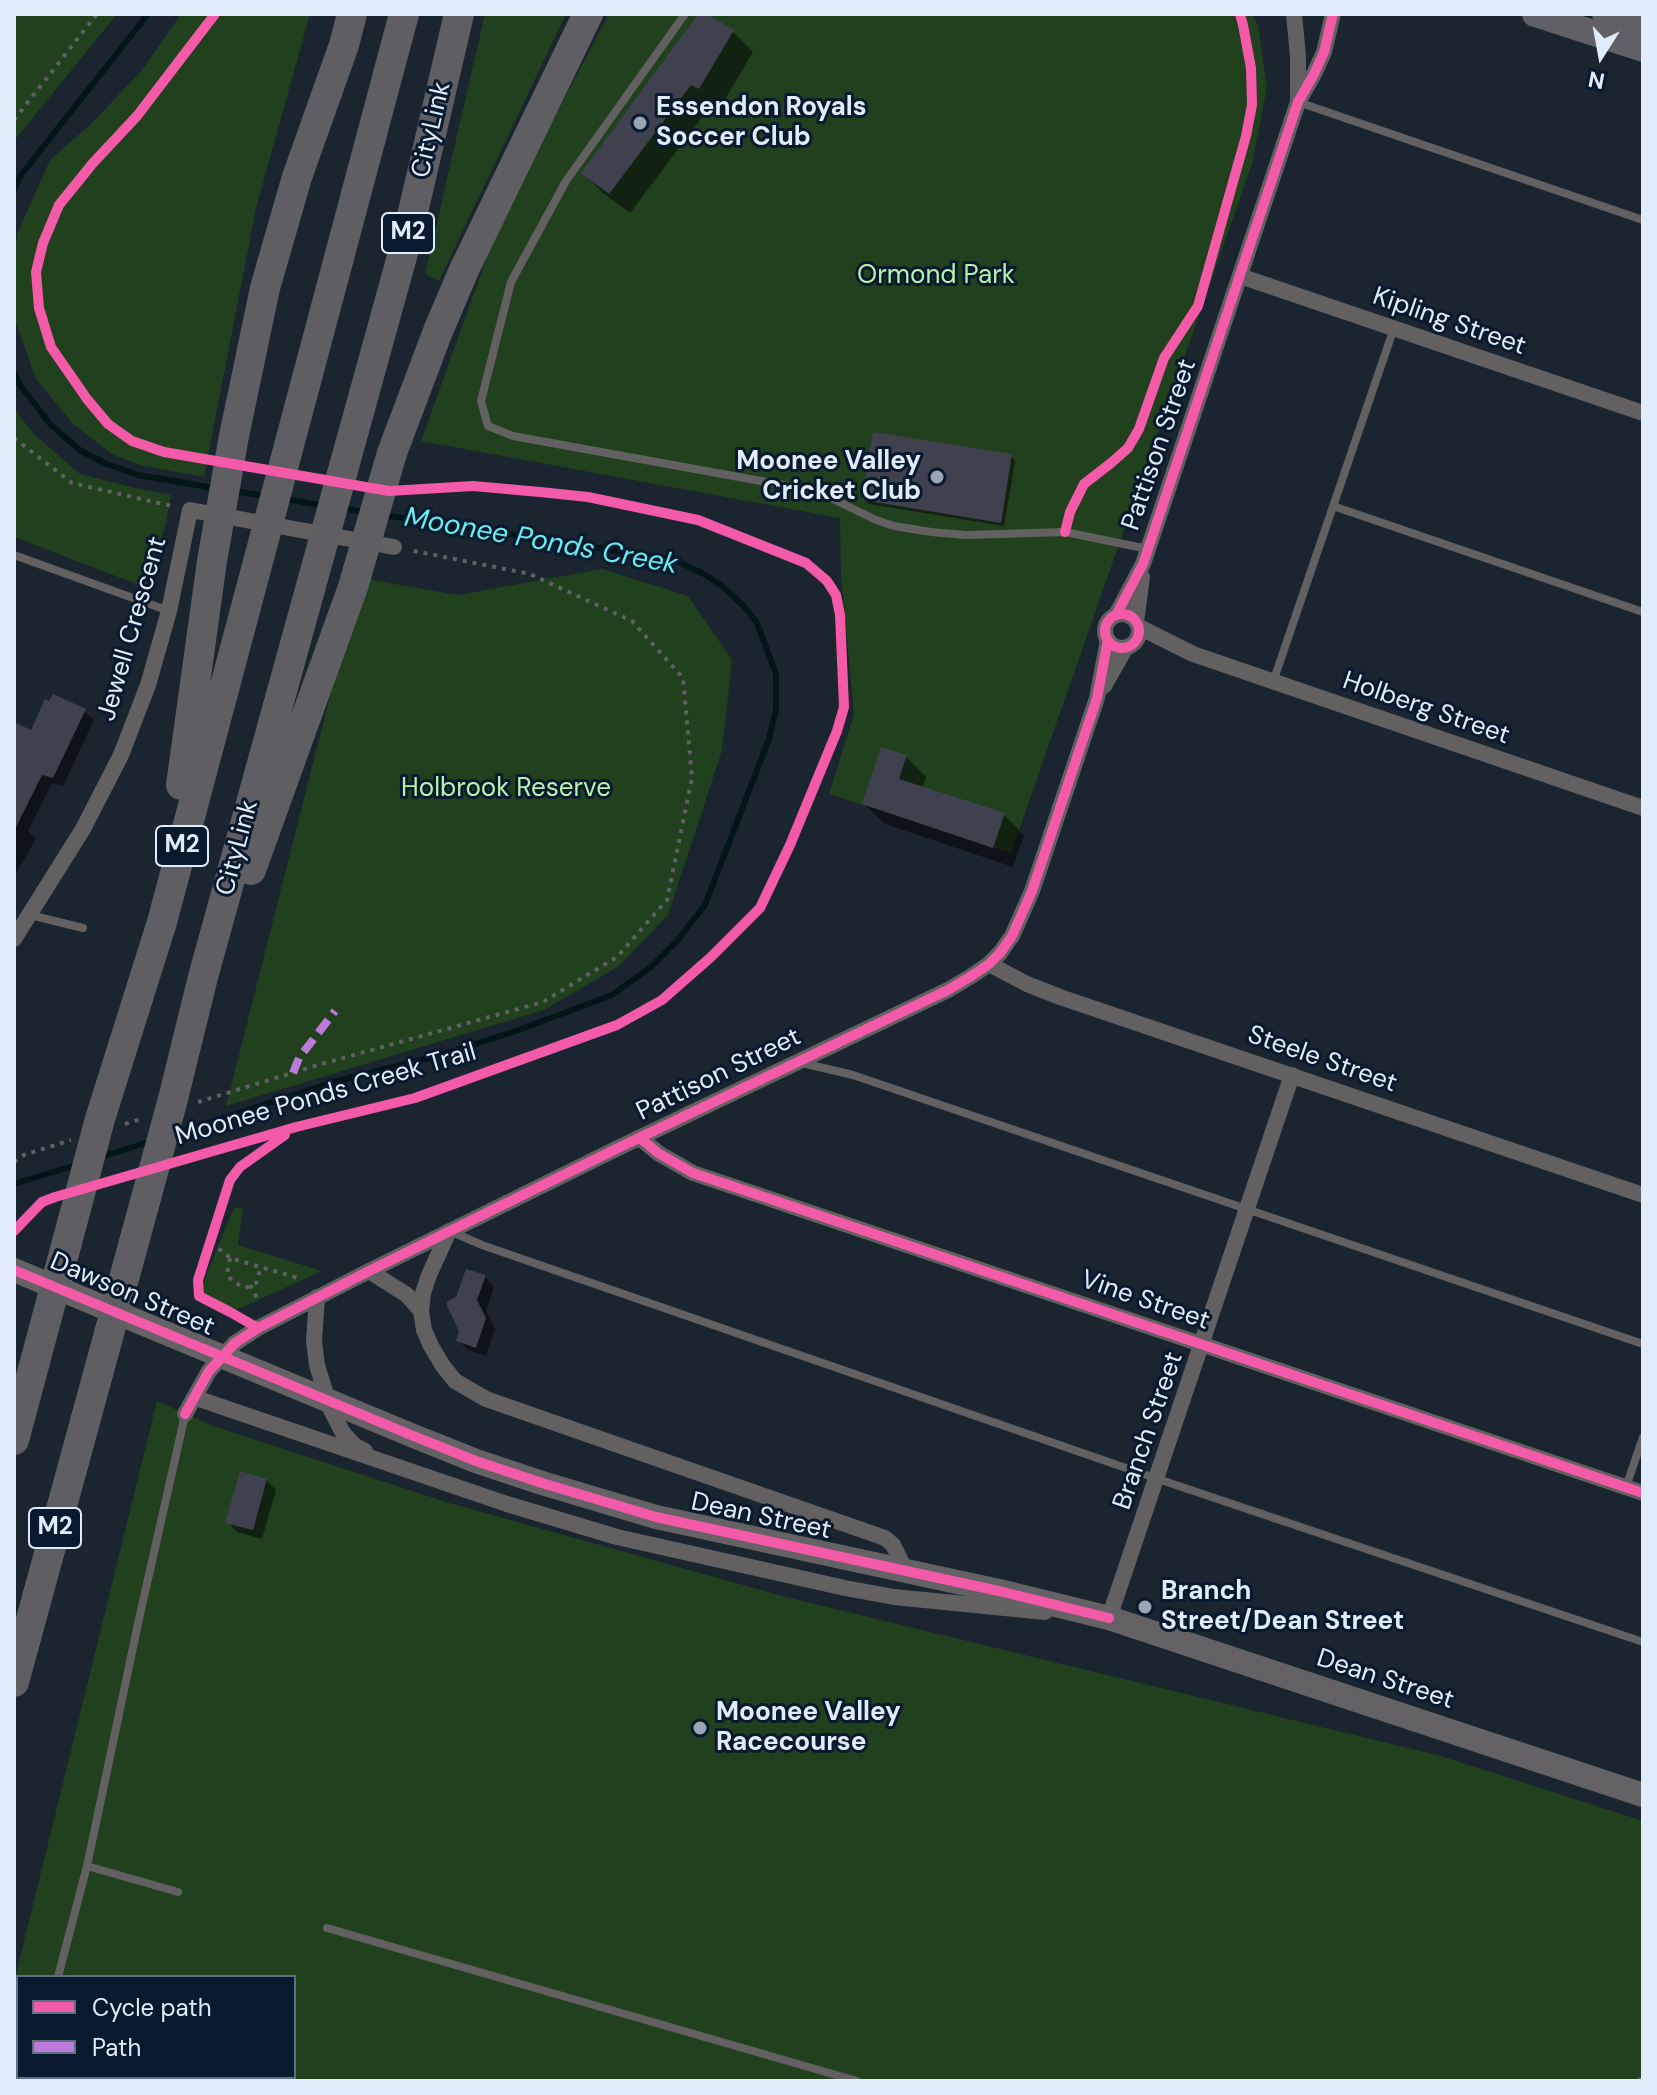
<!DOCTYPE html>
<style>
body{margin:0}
#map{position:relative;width:1657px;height:2095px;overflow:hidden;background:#1a2530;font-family:"DM Sans",sans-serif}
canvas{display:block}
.frame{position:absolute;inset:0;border:16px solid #e1ecfa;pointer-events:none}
.legend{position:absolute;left:16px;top:1975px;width:280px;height:104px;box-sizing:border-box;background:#091a2e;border:2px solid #5f6e80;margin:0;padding:10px 14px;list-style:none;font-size:24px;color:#e1ecfa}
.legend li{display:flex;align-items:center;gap:16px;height:40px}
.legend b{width:40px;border:2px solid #5f6e80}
.north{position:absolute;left:1561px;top:16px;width:80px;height:80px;-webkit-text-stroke:6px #091a2e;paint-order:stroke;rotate:191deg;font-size:22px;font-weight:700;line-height:32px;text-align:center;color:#e1ecfa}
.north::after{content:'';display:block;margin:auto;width:28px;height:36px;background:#e1ecfa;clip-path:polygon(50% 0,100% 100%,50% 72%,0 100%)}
</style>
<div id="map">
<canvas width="1657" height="2095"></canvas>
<div class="frame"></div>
<ul class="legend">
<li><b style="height:10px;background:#f35aa7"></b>Cycle path</li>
<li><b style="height:10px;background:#bd7bd9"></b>Path</li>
</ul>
<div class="north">N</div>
</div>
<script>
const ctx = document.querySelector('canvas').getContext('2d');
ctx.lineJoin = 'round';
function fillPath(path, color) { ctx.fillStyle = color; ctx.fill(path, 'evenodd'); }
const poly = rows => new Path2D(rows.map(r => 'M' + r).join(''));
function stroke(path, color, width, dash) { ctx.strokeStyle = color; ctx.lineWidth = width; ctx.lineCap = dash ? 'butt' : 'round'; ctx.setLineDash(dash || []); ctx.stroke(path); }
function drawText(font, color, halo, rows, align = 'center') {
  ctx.font = font + ' "DM Sans",sans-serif'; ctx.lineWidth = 6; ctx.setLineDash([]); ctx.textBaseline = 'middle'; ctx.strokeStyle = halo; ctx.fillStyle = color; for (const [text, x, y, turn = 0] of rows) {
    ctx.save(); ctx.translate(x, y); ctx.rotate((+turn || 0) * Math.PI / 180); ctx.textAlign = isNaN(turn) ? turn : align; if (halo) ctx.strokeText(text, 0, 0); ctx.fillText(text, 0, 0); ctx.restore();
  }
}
const green = poly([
 [14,14,117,14,14,141],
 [181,14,310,14,256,208,204,477,140,465,112,454,73,424,36,379,14,317,14,266,17,234,50,160,91,124,142,70],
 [485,14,566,14,439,281,425,274],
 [609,14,1252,14,1258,25,1267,87,1252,164,1011,853,829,794,854,714,841,576,840,518,421,441,501,218],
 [14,409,34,434,80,474,135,488,171,495,166,523,147,588,14,537],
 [602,569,688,596,732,660,722,750,668,915,619,966,544,1010,226,1106,360,578,458,595],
 [234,1207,243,1209,238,1245,322,1271,236,1310,201,1293,203,1283],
 [157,1401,213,1426,446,1502,786,1597,1441,1756,1643,1821,1643,2081,14,2081,14,1982],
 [18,1977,294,1977,294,2077,18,2077]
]);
const shadow = poly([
 [700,14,704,14,733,32,753,52,720,108,712,104,630,213,603,193,583,172],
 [1011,456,1015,461,1004,526,869,504,864,500],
 [84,711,94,720,63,786,52,783,28,831,36,839,14,877,14,727,32,733],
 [906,757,926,777,922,789,1004,815,1024,835,1013,867,885,824,864,804],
 [485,1277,494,1287,486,1311,495,1329,486,1356,468,1350,458,1340],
 [266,1480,276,1490,262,1539,237,1532,228,1522]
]);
const stream = poly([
 [14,190,21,175,148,14],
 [14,372,20,385,50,424,81,451,107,464,138,475,214,488],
 [233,491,266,496],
 [285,499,325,506],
 [340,508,364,512],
 [174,1134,337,1081,434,1057,516,1031,612,995,651,967,677,941,705,905,769,739,776,709,776,674,757,623,744,606,721,585,704,574,677,561,658,557,383,515],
 [101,1157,152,1141],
 [14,1184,79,1164]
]);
const building = poly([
 [698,14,707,14,734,30,699,89,691,85,609,194,581,173],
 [873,432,1012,454,1001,523,862,500],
 [53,694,86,709,53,778,42,775,14,831,14,722,31,730,45,699,49,701],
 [881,747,907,755,899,779,1005,813,993,848,862,804],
 [466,1269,486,1275,477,1300,486,1318,476,1348,456,1341,459,1331,447,1306,447,1302,456,1297],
 [240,1471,267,1479,253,1530,225,1523]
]);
const path = poly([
 [14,120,97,14],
 [14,438,72,483,176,507],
 [198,1102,318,1065,543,1002,617,957,667,900,692,778,683,678,632,621,530,574,409,550],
 [125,1124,144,1118],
 [14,1162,24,1155,71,1140],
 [211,1242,230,1258,298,1278],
 [230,1258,227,1274,232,1281,245,1288,256,1283,261,1267],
 [250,1285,257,1298]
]);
const lane = poly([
 [685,14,566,181,511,282,481,401,488,426,513,436,805,489,827,496,876,520,894,526,931,532,966,535,1065,532,1148,549],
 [1298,102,1643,220],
 [1333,506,1643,612],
 [14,555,169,611],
 [1273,682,1394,328],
 [30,915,83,928],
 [802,1063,853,1075,1643,1344],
 [452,1232,482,1245,1149,1476,1643,1642],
 [1626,1487,1643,1437],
 [87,1866,178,1892],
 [327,1928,857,2081],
 [58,1977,87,1866,139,1619,185,1415],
 [32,2081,33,2077],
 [1641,2081,1643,2080]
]);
const street = poly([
 [1294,14,1298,56,1298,100],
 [1240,276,1643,413],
 '1105 631a17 17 0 1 1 34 0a17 17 0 1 1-34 0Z',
 [1116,615,1143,564,1298,102,1314,74,1324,52,1333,14],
 [1136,622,1142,577],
 [1139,627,1193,654,1643,808],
 [1104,686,1126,647],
 [14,939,83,829,121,755,148,685,169,611,190,510,394,547],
 [989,964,1027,984,1060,997,1643,1195],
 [640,1138,658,1153,693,1173,1643,1493],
 [449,1231,429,1275,423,1293,421,1311,424,1330,431,1346,443,1366,455,1381,486,1399,885,1538,893,1545,906,1571],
 [369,1271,407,1295,421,1311],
 [317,1297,314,1341,317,1365,330,1408,343,1433,355,1446,365,1451],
 [196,1398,507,1504,617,1537,845,1588,894,1597,1045,1612],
 [185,1414,209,1371,235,1343,258,1328,369,1271,618,1148,948,990,973,975,989,964,1000,953,1012,936,1032,891,1097,698,1108,640],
 [1100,1617,1109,1618,1292,1075]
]);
const secondary = poly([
 [14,1270,411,1435,476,1461,542,1483,656,1517,999,1591,1109,1618,1643,1795]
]);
const primary = poly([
 [1535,14,1643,49],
 [1605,14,1643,26]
]);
const highway = poly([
 [181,785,212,561,234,436,265,288,297,177,344,45,352,14],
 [251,870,353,587,392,453,438,331,464,270,588,14],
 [14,1440,100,1119,162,922,404,14],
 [14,1682,173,1099,203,977,406,242,459,14]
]);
const quiet = poly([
 [293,1073,299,1058,335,1011]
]);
const cycleway = poly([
 [1065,532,1070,512,1084,484,1111,463,1128,448,1139,429,1164,358,1198,306,1246,136,1252,105,1251,68,1243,25,1240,14],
 '1105 631a17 17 0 1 1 34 0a17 17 0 1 1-34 0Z',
 [1116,615,1143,564,1298,102,1314,74,1324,52,1333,14],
 [640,1138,658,1153,693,1173,1643,1493],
 [14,1231,42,1202,55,1197,296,1127,415,1098,617,1025,662,1000,711,957,760,908,790,845,837,731,844,707,840,615,836,595,827,581,806,563,698,520,588,497,540,492,473,486,389,491,164,452,132,441,108,424,87,399,51,347,39,308,36,272,43,243,59,205,93,163,137,116,215,14],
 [14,1270,411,1435,476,1461,542,1483,656,1517,999,1591,1109,1618],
 [258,1328,230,1312,199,1296,198,1280,230,1180,240,1167,285,1135],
 [185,1414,209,1371,235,1343,258,1328,369,1271,618,1148,948,990,973,975,989,964,1000,953,1012,936,1032,891,1097,698,1108,640]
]);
const markers = [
 [640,123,8,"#9ba6b3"],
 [937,477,8,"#9ba6b3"],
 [1145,1607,8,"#9ba6b3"],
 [700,1728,8,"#9ba6b3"]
];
const shields = [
 [408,233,52],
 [182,846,52],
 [55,1528,52]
];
const shieldNames = [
 ["M2",408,233],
 ["M2",182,846],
 ["M2",55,1528]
];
const poiNames = [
 ["Essendon Royals",656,108],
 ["Soccer Club",656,138],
 ["Moonee Valley",921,462,"right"],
 ["Cricket Club",921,492,"right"],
 ["Branch",1161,1592],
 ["Street/Dean Street",1161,1622],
 ["Moonee Valley",716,1713],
 ["Racecourse",716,1743]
];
const streetNames = [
 ["CityLink",432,130,-77],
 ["Kipling Street",1449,322,19],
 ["Pattison Street",1160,445,-71],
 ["Jewell Crescent",133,629,-74],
 ["Holberg Street",1426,709,19],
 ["CityLink",238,848,-75],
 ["Steele Street",1322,1060,19],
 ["Pattison Street",719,1075,-26],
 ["Moonee Ponds Creek Trail",326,1095,-16],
 ["Dawson Street",132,1295,23],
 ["Vine Street",1145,1301,19],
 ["Branch Street",1149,1431,-71],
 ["Dean Street",761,1517,12],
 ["Dean Street",1385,1680,18]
];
const parkNames = [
 ["Ormond Park",936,276],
 ["Holbrook Reserve",506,789]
];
const waterNames = [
 ["Moonee Ponds Creek",541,542,10]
];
fillPath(green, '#20401e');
fillPath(shadow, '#0007');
stroke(stream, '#021617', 6);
fillPath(building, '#3f414f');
stroke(path, '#606064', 4, [4, 6]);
stroke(lane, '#636061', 8);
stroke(street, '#636061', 16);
stroke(secondary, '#656266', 24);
stroke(primary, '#616066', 26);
stroke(highway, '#5e5e63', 30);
stroke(quiet, '#bd7bd9', 8, [16, 8]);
stroke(cycleway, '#f35aa7', 10);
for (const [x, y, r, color] of markers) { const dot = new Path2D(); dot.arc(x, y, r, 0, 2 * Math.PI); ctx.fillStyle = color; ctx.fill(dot); stroke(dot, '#091a2e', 3); }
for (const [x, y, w] of shields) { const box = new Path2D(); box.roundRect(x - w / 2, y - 20, w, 40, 6); ctx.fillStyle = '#091a2e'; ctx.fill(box); stroke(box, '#e1ecfa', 2); }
drawText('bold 24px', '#e1ecfa', null, shieldNames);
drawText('bold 26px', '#e1ecfa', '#091a2e', poiNames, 'left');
drawText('26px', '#e1ecfa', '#091a2e', streetNames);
drawText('26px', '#b6f3ac', '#091a2e', parkNames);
drawText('italic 28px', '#6aebf0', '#091a2e', waterNames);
</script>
